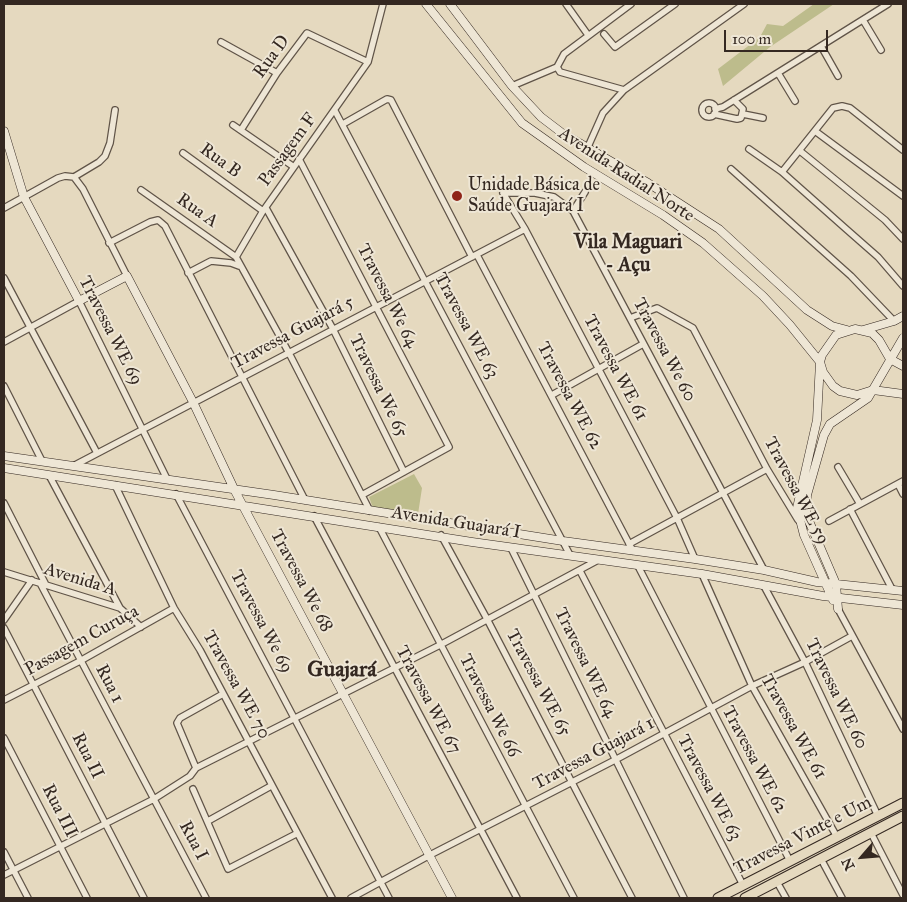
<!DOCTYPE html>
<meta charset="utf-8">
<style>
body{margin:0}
#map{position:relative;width:907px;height:902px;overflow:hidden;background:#e5d9bf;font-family:"IM FELL Great Primer",serif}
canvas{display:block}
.frame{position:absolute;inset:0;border:5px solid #342821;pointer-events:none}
.north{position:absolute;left:837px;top:832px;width:50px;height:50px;-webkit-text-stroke:4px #eee6d5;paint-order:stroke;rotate:243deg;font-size:14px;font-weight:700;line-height:20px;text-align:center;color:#342821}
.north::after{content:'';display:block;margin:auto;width:18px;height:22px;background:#342821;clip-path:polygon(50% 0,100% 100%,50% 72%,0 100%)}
.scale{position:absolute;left:724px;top:30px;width:104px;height:22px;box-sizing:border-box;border:2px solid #342821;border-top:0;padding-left:6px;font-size:15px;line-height:18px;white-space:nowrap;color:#342821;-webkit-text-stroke:4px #eee6d5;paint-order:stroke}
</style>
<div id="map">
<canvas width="907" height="902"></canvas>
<div class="frame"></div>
<div class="north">N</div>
<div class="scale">100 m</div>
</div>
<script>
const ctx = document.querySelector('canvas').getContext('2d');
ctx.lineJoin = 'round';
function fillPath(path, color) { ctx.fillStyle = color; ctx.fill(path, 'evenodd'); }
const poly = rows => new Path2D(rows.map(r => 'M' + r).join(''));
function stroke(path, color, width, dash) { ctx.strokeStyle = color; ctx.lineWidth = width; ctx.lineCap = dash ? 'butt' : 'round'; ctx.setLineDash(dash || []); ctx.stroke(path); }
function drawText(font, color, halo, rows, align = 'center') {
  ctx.font = font + ' "IM FELL Great Primer",serif'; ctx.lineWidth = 4; ctx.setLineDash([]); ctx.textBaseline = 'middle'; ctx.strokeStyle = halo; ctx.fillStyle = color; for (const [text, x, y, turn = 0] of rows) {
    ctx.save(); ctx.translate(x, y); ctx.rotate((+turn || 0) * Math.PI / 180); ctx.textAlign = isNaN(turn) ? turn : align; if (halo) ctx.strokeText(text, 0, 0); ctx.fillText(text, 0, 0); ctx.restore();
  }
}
const green = poly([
 [814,4,834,4,770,47,723,86,718,69,760,37,767,24,783,26],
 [414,474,422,488,418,514,373,508,369,497]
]);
const street = poly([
 [566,4,588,35],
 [863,20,881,50],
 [604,34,615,47,675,4],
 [221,42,277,73],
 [821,46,838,76],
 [557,67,564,54,631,4],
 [557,67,560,72,624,90],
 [778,73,795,101],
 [512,86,557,67],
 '702 110a7 7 0 1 1 14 0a7 7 0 1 1-14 0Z',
 [715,109,723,107,888,4],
 [335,111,570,555],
 [714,114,737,119,741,118,743,109,734,100],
 [743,114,763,118],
 [343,124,387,99,391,100,472,257],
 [233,125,294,167],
 [241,130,277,73,307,33,368,62],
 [815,131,903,196],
 [587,149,603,113,624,90,744,4],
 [749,149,782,172,845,228,878,257,903,286],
 [800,151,885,220,903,239],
 [183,153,263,211],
 [299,159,449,447,362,495],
 [731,169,851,276,894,321],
 [782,172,833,108,842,106,850,108,903,150],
 [74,177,83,189,127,276],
 [141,190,236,257,289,353,370,511],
 [4,208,58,178,65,176,74,177,99,162,105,156,110,143,115,110],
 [266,208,333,329,404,472],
 [573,211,585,192],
 [109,243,150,222,158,220,165,226,305,500],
 [477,255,633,551],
 [236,257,263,211,368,62,383,4],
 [188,273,211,261,231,263,239,266],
 [4,278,97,453],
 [630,318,657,308,693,328,767,469,798,520],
 [4,342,79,301,167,479],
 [4,386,42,461],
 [552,395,643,344],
 [75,465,525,229],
 [838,467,860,504],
 [50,477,120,608],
 [898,484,903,494],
 [115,485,174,608,200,650,332,898],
 [176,494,389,898],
 [4,503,46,585],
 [850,509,892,589],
 [314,516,517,898],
 [829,521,903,481],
 [379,527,574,898],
 [441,535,487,619,632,898],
 [629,544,767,469],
 [511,548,684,898],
 [695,559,677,518,525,229,503,193,535,193,554,197,573,211,764,570],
 [638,566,790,861],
 [580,571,743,885],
 [4,572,120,608,141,627],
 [702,574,752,686,837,837],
 [40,583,206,898],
 [764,586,805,662,878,816],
 [838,609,903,729],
 [4,620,32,580],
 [4,628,144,898],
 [4,700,80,661,174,608],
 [4,738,87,898],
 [196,768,177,723,180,718,223,694],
 [193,789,228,869,296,834],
 [208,821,271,786],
 [871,833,903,895],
 [4,852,28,898],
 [821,859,842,898],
 [4,875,154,799,190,776,196,768,440,645,598,560],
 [777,882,786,898],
 [351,898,430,855,615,760,752,686,805,662,852,636]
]);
const secondary = poly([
 [426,4,522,123,584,167,663,215,703,243,763,296,790,325,820,362],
 [450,4,512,86,541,117,562,133,648,183,719,229,807,310,832,326,847,330],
 [4,131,24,197,79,301,127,276,193,402,235,491,452,898],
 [863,330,894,321,903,316],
 [890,359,903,366],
 [820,362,817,420,797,508,804,535,833,600],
 [873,390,857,395,840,391,833,386,823,372,820,362,822,355,836,335,855,329,872,333,879,340,890,359],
 [873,390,903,394],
 [4,456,274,495,563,541,695,559,764,570,817,582,903,591],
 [4,468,472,542,702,574,823,596,903,605],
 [838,609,836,584,806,514,807,495,824,435,830,424,868,398,903,338]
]);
const primary = poly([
 [718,898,903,803],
 [745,898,903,816]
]);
const markers = [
 [457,196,6,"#8f2418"]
];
const streetNames = [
 ["Rua D",272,57,-54],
 ["Passagem F",288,150,-54],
 ["Rua B",220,161,36],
 ["Avenida Radial Norte",626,175,33],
 ["Rua A",197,211,35],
 ["Travessa We 64",387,296,63],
 ["Travessa WE 63",466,326,62],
 ["Travessa WE 69",110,331,63],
 ["Travessa Guajará 5",293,333,-28],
 ["Travessa We 60",664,350,62],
 ["Travessa WE 61",615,368,62],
 ["Travessa We 65",378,386,64],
 ["Travessa WE 62",569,396,62],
 ["Travessa WE 59",796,491,62],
 ["Avenida Guajará I",456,523,9],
 ["Avenida A",80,580,17],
 ["Travessa We 68",301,581,62],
 ["Travessa We 69",261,622,62],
 ["Passagem Curuça",82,641,-29],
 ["Travessa WE 64",585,663,64],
 ["Travessa WE 65",538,683,62],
 ["Rua 1",109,684,63],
 ["Travessa WE 70",236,685,61],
 ["Travessa WE 60",836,694,64],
 ["Travessa WE 67",428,700,62],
 ["Travessa We 66",489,706,63],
 ["Travessa WE 61",793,727,61],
 ["Travessa Guajará 1",594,754,-28],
 ["Rua II",87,756,63],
 ["Travessa WE 62",754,760,62],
 ["Travessa WE 63",709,788,62],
 ["Rua III",59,811,63],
 ["Travessa Vinte e Um",803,836,-27],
 ["Rua I",193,841,62]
];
const poiNames = [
 ["Unidade Básica de",468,186],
 ["Saúde Guajará I",468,207]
];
const quarterNames = [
 ["Vila Maguari",628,243],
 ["- Açu",628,266]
];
const districtNames = [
 ["Guajará",342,671]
];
fillPath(green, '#bdbc8c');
stroke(street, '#605448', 8);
stroke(secondary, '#342821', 9);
stroke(primary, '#342821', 11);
stroke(street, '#eee6d5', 5.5);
stroke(secondary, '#eee6d5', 8);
stroke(primary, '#e5d9bf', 9);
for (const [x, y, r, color] of markers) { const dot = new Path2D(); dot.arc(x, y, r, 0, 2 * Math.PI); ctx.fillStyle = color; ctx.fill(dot); stroke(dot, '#eee6d5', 2); }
drawText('18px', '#342821', '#eee6d5', streetNames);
drawText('18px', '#342821', '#eee6d5', poiNames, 'left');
drawText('bold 20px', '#342821', '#eee6d5', quarterNames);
drawText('bold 22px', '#342821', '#eee6d5', districtNames);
</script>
